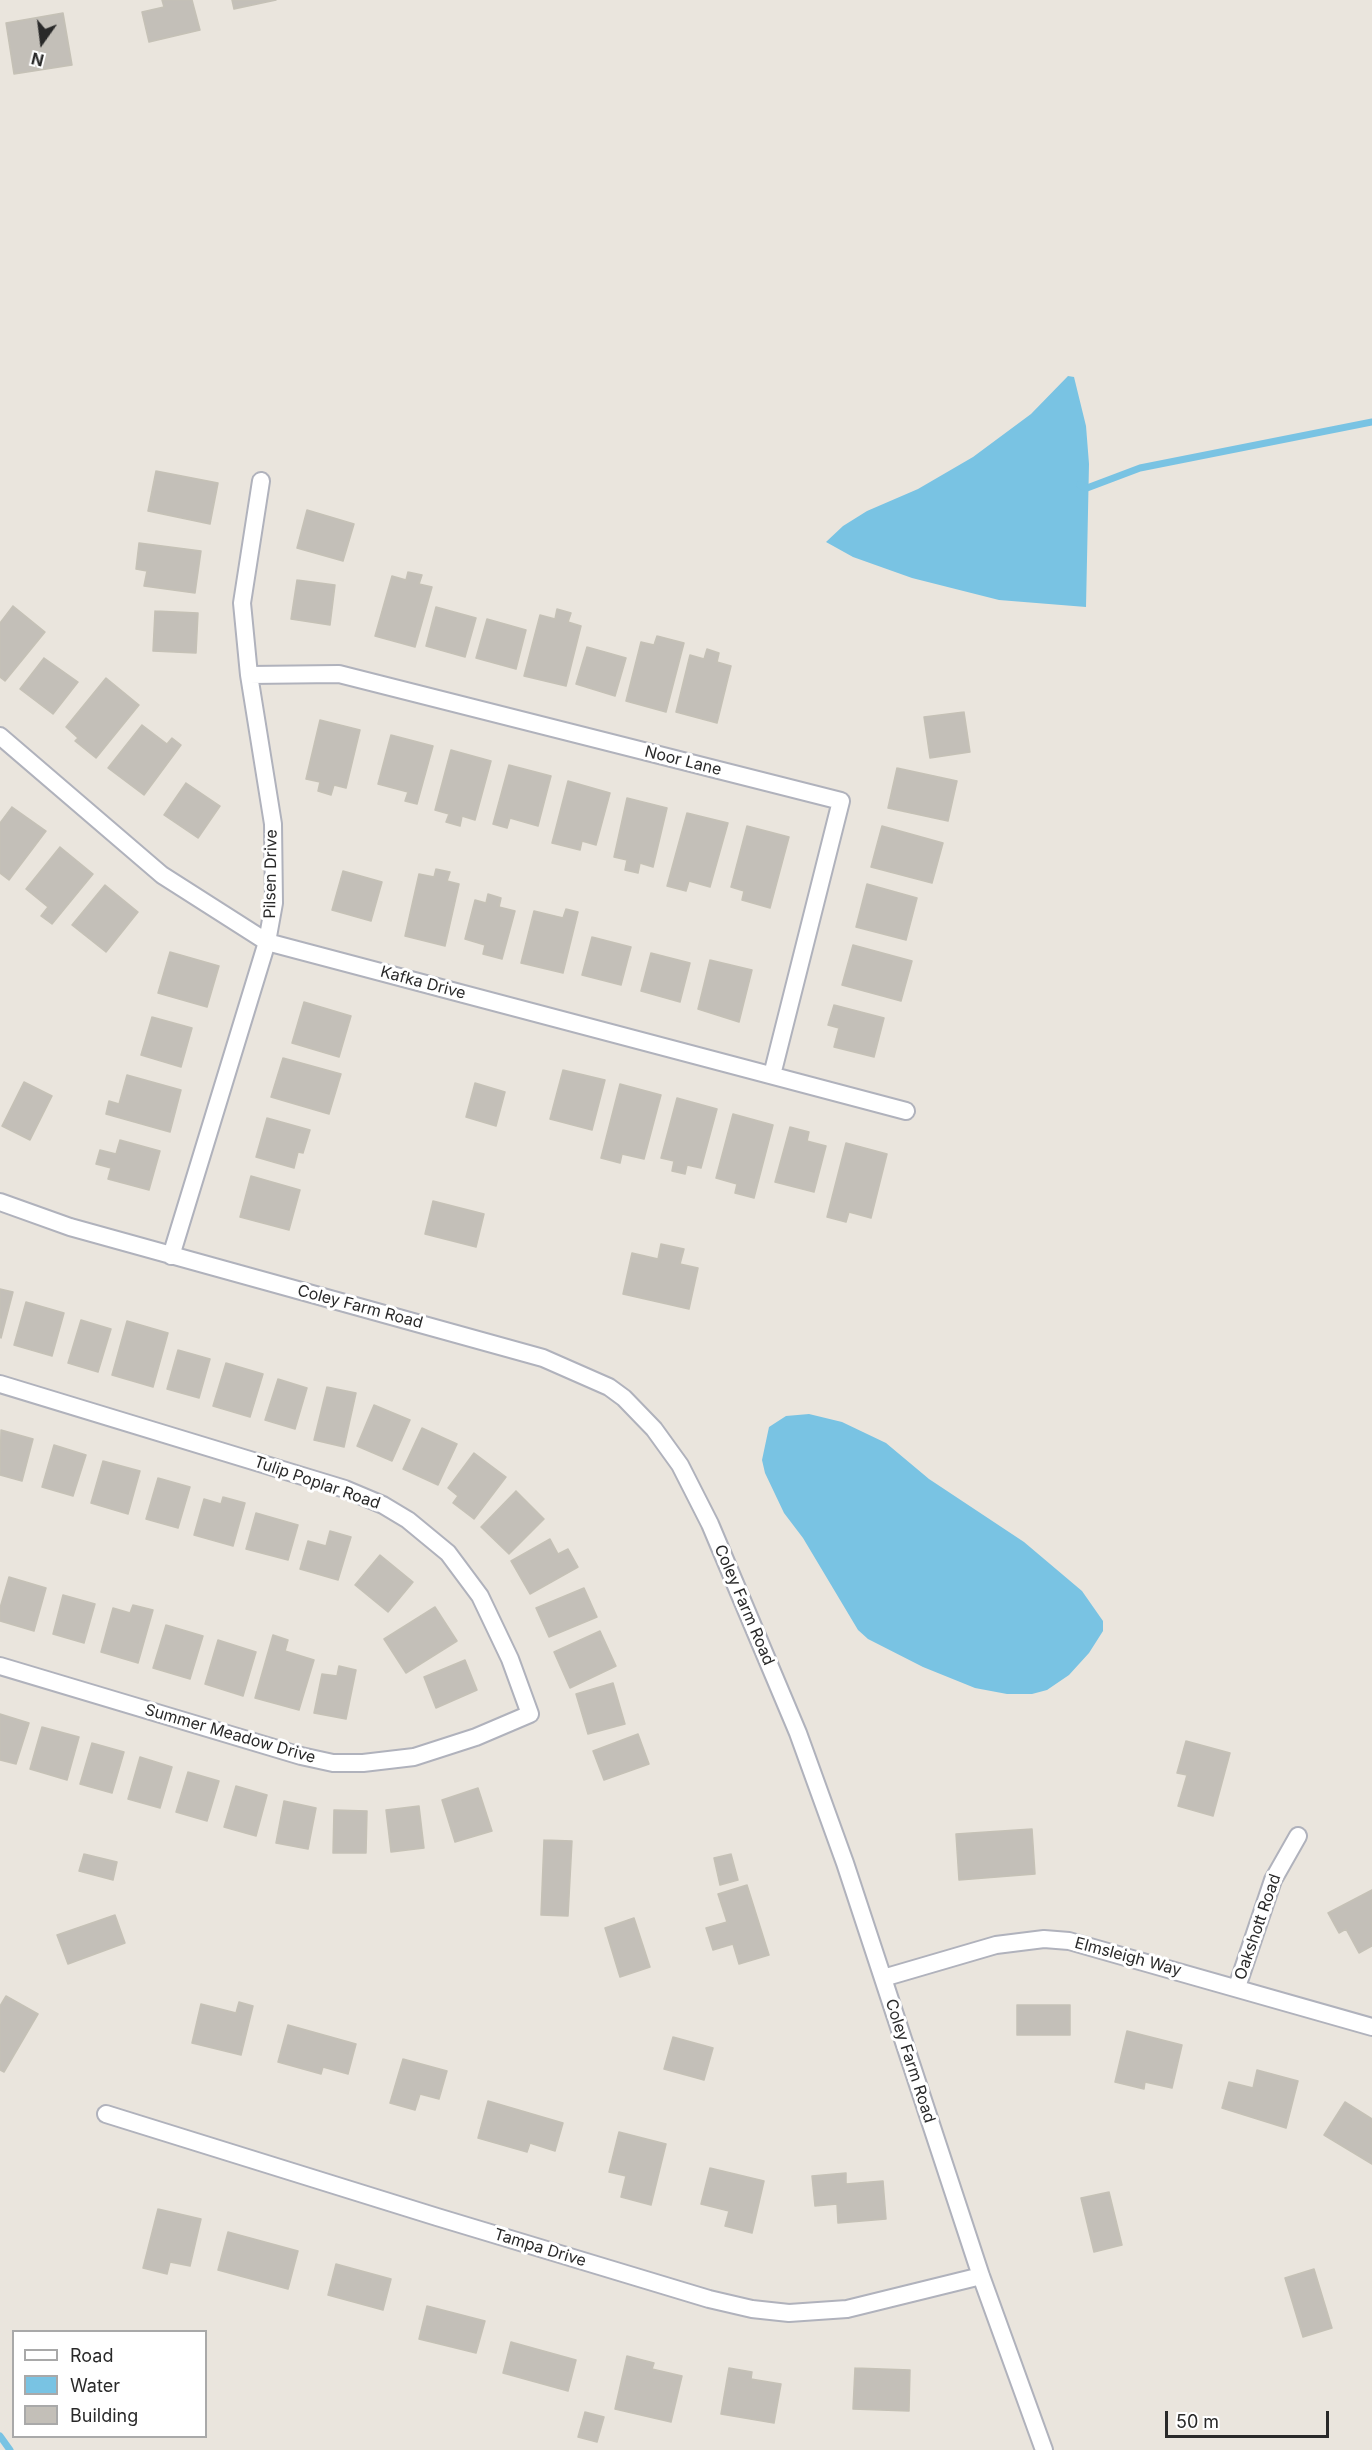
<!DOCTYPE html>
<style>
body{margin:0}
#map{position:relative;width:1372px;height:2450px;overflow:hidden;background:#eae5dd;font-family:Inter,sans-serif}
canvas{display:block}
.legend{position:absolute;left:12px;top:2330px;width:195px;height:108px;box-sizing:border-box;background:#fff;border:2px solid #a9a9a9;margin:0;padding:8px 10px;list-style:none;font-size:18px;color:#292929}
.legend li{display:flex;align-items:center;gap:12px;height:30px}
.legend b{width:30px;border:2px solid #a9a9a9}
.north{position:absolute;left:12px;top:12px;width:60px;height:60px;-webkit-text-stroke:4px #fff;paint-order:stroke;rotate:194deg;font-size:16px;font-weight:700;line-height:24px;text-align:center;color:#292929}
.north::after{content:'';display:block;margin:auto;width:21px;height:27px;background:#292929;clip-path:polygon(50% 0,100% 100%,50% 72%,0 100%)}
.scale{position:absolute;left:1165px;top:2411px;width:164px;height:27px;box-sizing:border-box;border:3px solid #292929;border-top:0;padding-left:8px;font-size:18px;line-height:21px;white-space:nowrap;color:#292929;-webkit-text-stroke:4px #fff;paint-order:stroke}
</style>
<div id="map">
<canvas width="1372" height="2450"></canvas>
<ul class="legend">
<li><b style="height:8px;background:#fff"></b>Road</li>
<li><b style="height:16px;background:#79c3e3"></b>Water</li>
<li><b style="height:16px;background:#c3bfb8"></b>Building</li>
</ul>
<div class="north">N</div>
<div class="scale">50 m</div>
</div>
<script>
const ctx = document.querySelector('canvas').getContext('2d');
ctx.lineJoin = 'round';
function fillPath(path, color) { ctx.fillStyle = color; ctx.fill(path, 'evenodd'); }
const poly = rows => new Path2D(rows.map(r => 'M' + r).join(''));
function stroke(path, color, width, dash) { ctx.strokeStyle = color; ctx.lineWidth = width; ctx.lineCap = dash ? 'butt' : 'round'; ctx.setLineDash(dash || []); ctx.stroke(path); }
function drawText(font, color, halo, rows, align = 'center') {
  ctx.font = font + ' Inter,sans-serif'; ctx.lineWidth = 6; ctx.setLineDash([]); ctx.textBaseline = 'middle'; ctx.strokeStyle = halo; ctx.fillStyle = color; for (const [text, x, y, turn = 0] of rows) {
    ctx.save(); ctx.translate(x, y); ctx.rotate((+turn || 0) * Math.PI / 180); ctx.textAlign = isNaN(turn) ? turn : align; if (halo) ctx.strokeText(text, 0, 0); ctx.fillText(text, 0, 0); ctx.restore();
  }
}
const water = poly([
 [1068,376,1074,377,1086,426,1089,464,1086,607,999,600,912,578,853,557,826,542,843,526,867,511,918,489,973,457,1031,414],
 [809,1414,842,1422,886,1443,929,1479,1024,1542,1082,1591,1103,1621,1103,1631,1089,1653,1069,1675,1047,1690,1032,1694,1007,1694,975,1688,923,1667,868,1639,858,1630,803,1538,784,1513,765,1473,762,1460,769,1427,786,1416]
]);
const stream = poly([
 [1080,485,1087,488,1140,468,1372,422],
 [0,2436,10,2450]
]);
const building = poly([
 [162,0,192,0,200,30,149,42,142,12,164,7,162,0],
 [232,0,276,0,234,9,232,0],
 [63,13,72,65,14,74,6,23,63,13],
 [156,471,218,483,210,524,148,511,156,471],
 [307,510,354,524,343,561,297,548,307,510],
 [139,543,201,551,195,593,144,586,147,571,136,569,139,543],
 [408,572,422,575,419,584,432,587,415,647,375,636,392,576,406,580,408,572],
 [297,580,335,585,330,625,291,619,297,580],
 [13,606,45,632,5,681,0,677,0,623,13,606],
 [436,607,476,618,465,657,426,646,436,607],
 [557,609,571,613,568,622,581,626,566,686,524,676,540,615,555,619,557,609],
 [155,611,198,613,196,653,153,651,155,611],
 [487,619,526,630,516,669,476,658,487,619],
 [657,636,684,643,666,712,626,701,641,642,654,645,657,636],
 [587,647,626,658,615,696,576,684,587,647],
 [707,649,719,653,717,662,731,666,717,723,676,712,690,655,704,659,707,649],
 [44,658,78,682,53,714,20,689,44,658],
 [106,678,139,705,96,758,75,741,78,738,66,727,106,678],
 [964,712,970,752,930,758,924,717,964,712],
 [320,720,360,730,346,788,334,785,331,795,318,791,320,782,306,779,320,720],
 [142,725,167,744,172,738,181,745,144,795,108,768,142,725],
 [391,735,433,746,417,804,405,801,408,792,378,784,391,735],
 [451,750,491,761,475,820,462,816,460,826,446,822,449,814,435,810,451,750],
 [509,765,551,776,538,826,510,818,507,828,493,824,509,765],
 [897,768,957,781,948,821,888,808,897,768],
 [568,781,610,793,596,845,582,841,580,850,552,843,568,781],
 [186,783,220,806,198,838,164,815,186,783],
 [627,798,667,808,653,867,640,863,638,873,625,870,627,860,614,857,627,798],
 [12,807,46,831,9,880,0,873,0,823,12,807],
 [687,813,728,823,710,887,689,881,686,891,667,886,687,813],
 [747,826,789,837,770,908,742,900,744,891,731,887,747,826],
 [882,826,943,843,932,883,871,867,882,826],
 [60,847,93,874,52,924,41,916,48,907,26,889,60,847],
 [436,869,450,872,447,881,459,884,445,946,405,936,419,874,434,877,436,869],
 [343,871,382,882,371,921,332,910,343,871],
 [867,884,917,898,906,940,856,927,867,884],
 [105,885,138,912,106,952,72,925,105,885],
 [488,894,501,898,499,907,515,911,502,959,483,954,485,945,465,939,475,900,486,903,488,894],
 [566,909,578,912,563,973,521,963,534,911,563,918,566,909],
 [592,937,631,947,621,985,582,975,592,937],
 [853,945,912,961,901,1001,842,985,853,945],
 [170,952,219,966,207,1007,158,993,170,952],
 [651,953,690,963,680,1002,641,991,651,953],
 [710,960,752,970,739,1022,698,1009,710,960],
 [304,1002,351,1016,339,1057,292,1043,304,1002],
 [834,1005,884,1018,874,1057,834,1047,839,1028,828,1025,834,1005],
 [152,1017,192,1028,181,1067,141,1055,152,1017],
 [283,1058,341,1074,329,1114,271,1097,283,1058],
 [563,1070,605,1080,592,1130,550,1119,563,1070],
 [127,1075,181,1090,170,1132,106,1114,109,1101,119,1104,127,1075],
 [24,1082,52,1096,30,1140,2,1126,24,1082],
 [475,1083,505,1092,496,1126,466,1117,475,1083],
 [620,1084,661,1095,644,1159,622,1154,620,1163,601,1158,620,1084],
 [677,1098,717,1109,701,1168,687,1165,685,1174,672,1171,674,1161,661,1158,677,1098],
 [733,1114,773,1125,754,1198,735,1193,737,1184,716,1178,733,1114],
 [267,1118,310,1130,303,1153,298,1152,294,1168,256,1157,267,1118],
 [790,1127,809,1132,807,1141,826,1146,814,1192,775,1182,790,1127],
 [120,1140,160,1151,149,1190,108,1179,111,1168,96,1164,100,1150,116,1154,120,1140],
 [846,1143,887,1154,871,1218,849,1212,846,1222,827,1217,846,1143],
 [251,1176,300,1190,289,1230,240,1217,251,1176],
 [433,1201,484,1214,476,1247,425,1234,433,1201],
 [661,1244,684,1249,680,1264,698,1268,689,1309,623,1294,632,1253,658,1259,661,1244],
 [0,1289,13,1292,1,1338,0,1337,0,1289],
 [26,1302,64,1313,52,1356,14,1345,26,1302],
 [81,1320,111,1329,98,1372,68,1363,81,1320],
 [127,1321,168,1333,153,1387,112,1375,127,1321],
 [178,1350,210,1359,199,1398,167,1389,178,1350],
 [226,1363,263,1374,250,1417,213,1406,226,1363],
 [278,1379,307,1388,295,1429,265,1420,278,1379],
 [327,1387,356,1393,344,1447,314,1440,327,1387],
 [374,1405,410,1420,392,1461,357,1446,374,1405],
 [422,1428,457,1444,438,1485,403,1469,422,1428],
 [1,1430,33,1439,22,1481,0,1475,1,1430],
 [54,1445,86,1455,73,1496,42,1487,54,1445],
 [474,1453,506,1477,474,1519,453,1503,458,1496,448,1488,474,1453],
 [103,1461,140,1471,128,1514,91,1503,103,1461],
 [158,1478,190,1487,178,1528,146,1519,158,1478],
 [516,1491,544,1519,509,1554,481,1527,516,1491],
 [223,1497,245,1503,233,1546,194,1535,204,1499,221,1504,223,1497],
 [256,1513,298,1525,288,1560,246,1549,256,1513],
 [330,1531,351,1537,338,1580,300,1569,308,1541,326,1546,330,1531],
 [550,1539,558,1554,568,1549,578,1567,530,1594,511,1561,550,1539],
 [380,1555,413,1582,388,1612,355,1585,380,1555],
 [9,1577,46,1588,34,1631,0,1621,0,1608,9,1577],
 [584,1588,597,1617,549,1637,536,1608,584,1588],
 [63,1595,95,1604,84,1643,53,1634,63,1595],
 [133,1605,153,1610,138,1663,101,1652,113,1608,130,1613,133,1605],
 [435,1607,457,1641,406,1673,384,1639,435,1607],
 [166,1625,203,1636,190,1679,153,1668,166,1625],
 [600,1631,616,1666,570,1688,554,1652,600,1631],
 [273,1635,288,1640,285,1651,314,1660,299,1710,255,1698,273,1635],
 [218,1640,256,1652,243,1696,205,1684,218,1640],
 [465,1660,477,1690,436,1708,424,1677,465,1660],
 [339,1666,356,1670,346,1719,314,1713,322,1674,337,1676,339,1666],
 [613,1683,625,1724,588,1734,576,1694,613,1683],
 [0,1714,29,1723,16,1764,0,1760,0,1714],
 [42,1727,79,1737,67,1780,30,1769,42,1727],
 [638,1734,649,1764,604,1780,593,1751,638,1734],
 [1186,1741,1230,1753,1213,1816,1178,1806,1187,1775,1177,1773,1186,1741],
 [92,1743,124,1752,112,1793,80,1784,92,1743],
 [140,1757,172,1767,160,1808,128,1799,140,1757],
 [188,1772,219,1781,207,1821,176,1812,188,1772],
 [236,1786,267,1795,256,1836,224,1827,236,1786],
 [478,1788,492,1831,455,1842,442,1800,478,1788],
 [284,1801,316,1808,308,1849,276,1843,284,1801],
 [419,1806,424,1848,391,1852,386,1810,419,1806],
 [334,1810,367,1811,366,1853,333,1853,334,1810],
 [1032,1829,1035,1874,959,1880,956,1834,1032,1829],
 [544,1840,572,1841,568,1916,541,1915,544,1840],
 [84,1854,117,1862,113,1880,79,1871,84,1854],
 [731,1854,738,1880,720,1885,714,1858,731,1854],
 [747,1885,769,1955,739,1964,733,1944,713,1950,706,1928,727,1922,718,1894,747,1885],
 [1372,1890,1372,1946,1359,1953,1346,1929,1339,1933,1328,1913,1372,1890],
 [115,1915,125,1943,68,1964,57,1935,115,1915],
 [634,1918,650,1967,620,1977,605,1928,634,1918],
 [6,1996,38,2014,4,2072,0,2070,0,2006,6,1996],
 [239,2002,253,2006,241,2055,192,2043,201,2004,236,2013,239,2002],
 [1017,2005,1070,2005,1070,2035,1017,2035,1017,2005],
 [288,2025,356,2044,348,2074,323,2067,321,2074,278,2062,288,2025],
 [1127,2031,1182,2045,1172,2088,1145,2082,1144,2089,1115,2082,1127,2031],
 [673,2037,713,2048,704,2080,664,2069,673,2037],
 [403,2059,447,2071,439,2099,420,2094,415,2110,390,2103,403,2059],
 [1257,2070,1298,2081,1286,2128,1222,2108,1229,2082,1253,2088,1257,2070],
 [488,2101,563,2123,555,2151,530,2143,527,2152,478,2138,488,2101],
 [1345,2102,1372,2119,1372,2164,1324,2135,1345,2102],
 [619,2132,666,2144,651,2205,621,2197,626,2176,609,2172,619,2132],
 [710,2168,764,2181,752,2233,725,2226,729,2211,701,2204,710,2168],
 [846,2173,846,2184,883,2181,886,2219,838,2223,837,2204,815,2206,812,2176,846,2173],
 [1109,2192,1122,2245,1094,2252,1081,2198,1109,2192],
 [158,2209,201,2219,190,2266,170,2262,167,2274,143,2268,158,2209],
 [228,2232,298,2251,288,2289,218,2270,228,2232],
 [336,2264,391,2279,383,2310,328,2295,336,2264],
 [1314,2269,1332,2328,1303,2337,1285,2278,1314,2269],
 [427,2306,485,2321,476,2353,419,2339,427,2306],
 [511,2342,576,2360,568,2391,503,2373,511,2342],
 [627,2356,654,2363,652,2369,682,2376,671,2422,615,2409,627,2356],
 [729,2368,752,2372,751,2379,781,2384,774,2423,721,2414,729,2368],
 [855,2368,910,2370,909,2411,853,2409,855,2368],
 [585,2412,604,2417,597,2442,578,2437,585,2412]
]);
const minor = poly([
 [249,675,339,674,841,801,772,1075],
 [0,736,162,875,267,942,906,1111],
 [0,1202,70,1227,543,1358,609,1387,624,1398,654,1429,680,1465,710,1524,798,1733,845,1863,981,2276,1044,2450],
 [171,1256,267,942,274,903,273,824,249,675,242,603,261,481],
 [0,1384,345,1489,383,1505,408,1520,448,1553,480,1596,510,1659,530,1714,476,1737,414,1757,363,1763,333,1763,301,1756,0,1666],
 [883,1978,996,1945,1044,1939,1069,1941,1372,2027],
 [1237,1987,1273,1880,1298,1836],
 [106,2114,437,2217,709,2299,752,2309,789,2313,847,2309,981,2276]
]);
const streetNames = [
 ["Noor Lane",683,761,14],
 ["Pilsen Drive",271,874,-89],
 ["Kafka Drive",423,983,15],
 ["Coley Farm Road",360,1307,15],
 ["Tulip Poplar Road",317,1483,19],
 ["Coley Farm Road",744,1605,67],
 ["Summer Meadow Drive",230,1734,16],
 ["Oakshott Road",1258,1927,-71],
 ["Elmsleigh Way",1128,1957,15],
 ["Coley Farm Road",910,2061,72],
 ["Tampa Drive",540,2248,17]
];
fillPath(water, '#79c3e3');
stroke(stream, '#79c3e3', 7);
fillPath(building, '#c3bfb8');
stroke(building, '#c5c1b6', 1.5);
stroke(minor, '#b0b2bc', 20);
stroke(minor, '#fff', 16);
drawText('16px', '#292929', '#fff', streetNames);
</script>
